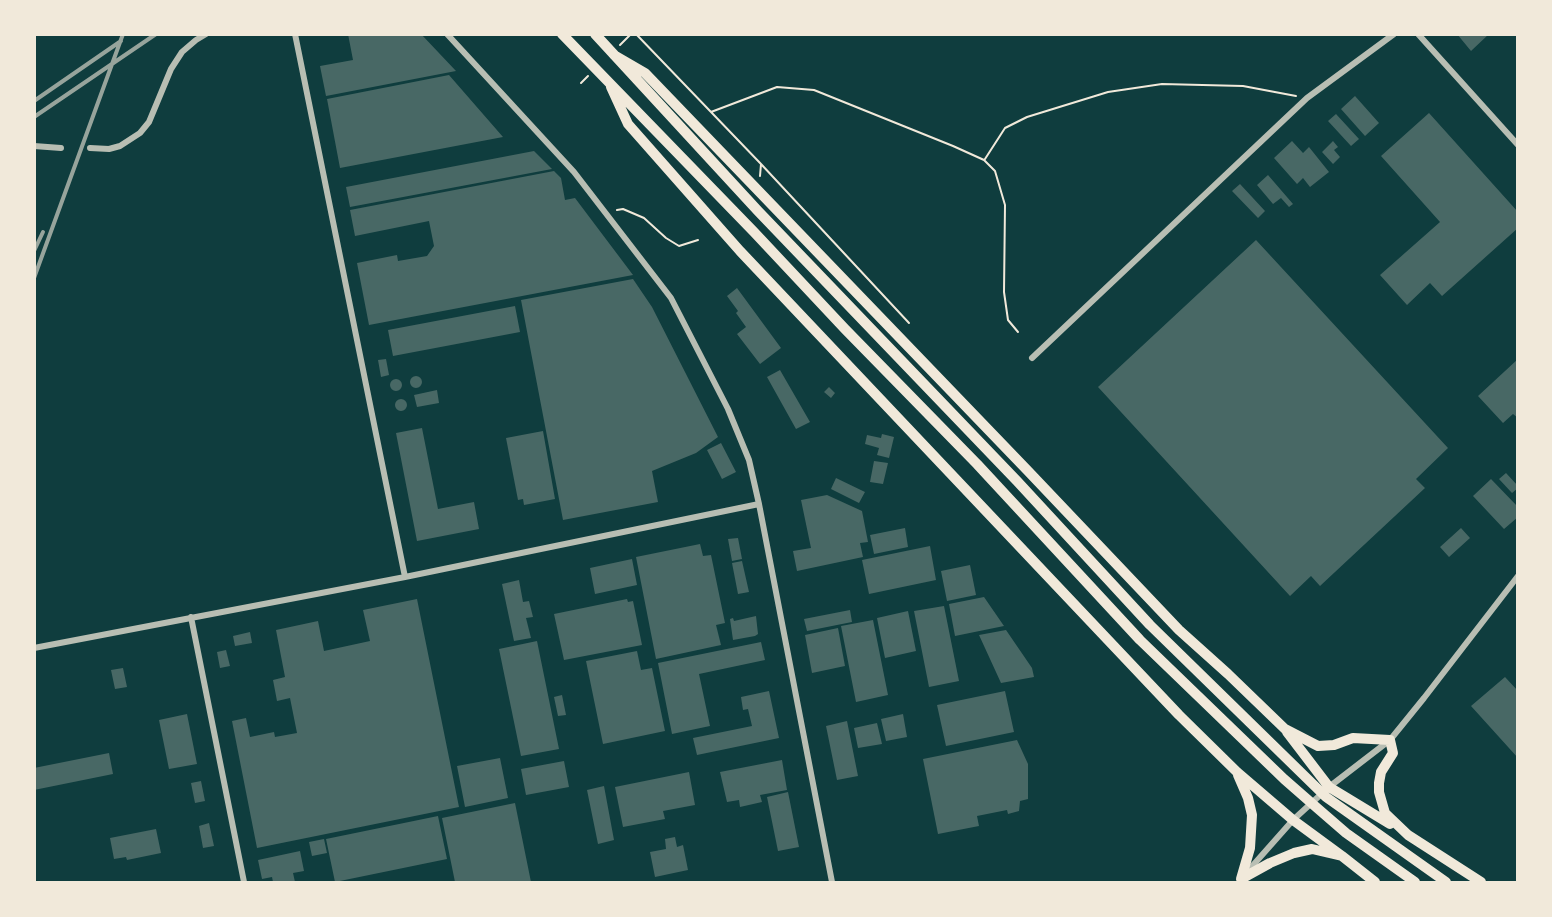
<!DOCTYPE html>
<style>
body{margin:0}
#map{position:relative;width:1552px;height:917px;overflow:hidden;background:#0f3d3e;font-family:"PT Sans",sans-serif}
canvas{display:block}
.frame{position:absolute;inset:0;border:36px solid #f1e9da;pointer-events:none}
</style>
<div id="map">
<canvas width="1552" height="917"></canvas>
<div class="frame"></div>
</div>
<script>
const ctx = document.querySelector('canvas').getContext('2d');
ctx.lineJoin = 'round';
function fillPath(path, color) { ctx.fillStyle = color; ctx.fill(path, 'evenodd'); }
const poly = rows => new Path2D(rows.map(r => 'M' + r).join(''));
function stroke(path, color, width, dash) { ctx.strokeStyle = color; ctx.lineWidth = width; ctx.lineCap = dash ? 'butt' : 'round'; ctx.setLineDash(dash || []); ctx.stroke(path); }
const building = poly([
 [348,34,421,34,456,71,326,96,320,66,353,60],
 [1457,34,1489,34,1471,51],
 [449,75,503,137,340,168,327,99],
 [1355,96,1379,123,1365,136,1341,109],
 [1429,113,1518,212,1518,228,1442,296,1430,283,1407,305,1380,275,1440,222,1381,156],
 [1336,114,1359,139,1351,146,1328,121],
 [1292,141,1303,153,1309,147,1329,172,1310,187,1303,178,1297,184,1274,158],
 [1333,141,1338,147,1334,150,1340,157,1333,164,1322,152],
 [534,151,552,169,350,207,346,187],
 [554,171,561,178,565,200,575,198,633,275,369,325,357,263,397,255,398,261,427,256,434,246,429,221,355,236,350,210],
 [1268,175,1293,204,1289,207,1281,198,1273,204,1257,185],
 [1240,184,1265,211,1258,218,1232,191],
 [1256,240,1448,448,1416,479,1425,488,1320,586,1311,576,1290,596,1098,387],
 [633,279,652,307,718,437,696,453,652,471,658,502,563,520,521,300],
 [737,288,781,348,760,364,737,334,746,327,736,313,738,311,727,296],
 [515,306,520,332,393,356,388,330],
 [386,359,389,375,381,377,378,360],
 [1518,359,1518,418,1513,414,1503,423,1478,396],
 [780,370,810,422,796,429,767,377],
 '410 382a6 6 0 1 1 12 0a6 6 0 1 1-12 0Z',
 '390 385a6 6 0 1 1 12 0a6 6 0 1 1-12 0Z',
 [829,387,835,393,831,398,824,392],
 [437,390,439,403,417,407,414,395],
 '395 405a6 6 0 1 1 12 0a6 6 0 1 1-12 0Z',
 [422,428,438,509,474,502,479,529,417,541,396,433],
 [543,431,555,499,524,505,523,499,518,500,506,438],
 [882,434,894,437,889,458,877,455,879,448,865,444,867,435,881,438],
 [721,443,736,472,722,479,707,450],
 [874,461,888,463,883,484,870,482],
 [1506,473,1518,486,1518,488,1512,493,1499,479],
 [836,478,865,492,859,503,831,489],
 [1491,479,1518,507,1518,517,1504,529,1473,496],
 [827,495,862,511,868,542,860,543,863,557,797,571,793,551,811,548,801,500],
 [905,528,908,547,874,554,870,535],
 [1461,528,1470,538,1449,557,1440,547],
 [738,538,742,559,732,561,728,539],
 [700,544,703,556,711,555,725,623,716,625,721,645,656,659,636,557],
 [930,546,936,580,869,594,862,560],
 [632,559,637,585,595,594,590,568],
 [742,561,749,592,738,594,732,563],
 [970,565,976,595,947,601,941,571],
 [519,580,523,602,529,601,533,617,526,618,531,638,514,641,502,584],
 [984,597,1004,626,955,636,949,604],
 [417,599,459,807,257,848,232,721,246,718,250,737,274,732,275,737,297,733,290,698,277,701,273,680,285,677,276,630,318,621,324,651,370,641,363,610],
 [627,599,628,602,633,601,642,645,564,660,554,614],
 [944,606,959,681,929,687,914,611],
 [850,610,852,622,807,631,804,619],
 [908,611,916,651,885,658,877,618],
 [756,616,758,634,755,636,733,640,730,619,733,618,734,621],
 [873,620,888,695,856,702,841,626],
 [838,628,845,666,812,673,805,635],
 [1006,630,1032,668,1034,677,1001,683,979,635],
 [250,632,252,643,235,646,233,636],
 [537,641,559,749,521,756,499,649],
 [761,642,765,660,699,674,710,726,672,734,658,663],
 [226,650,230,666,220,668,217,652],
 [637,651,641,670,652,668,665,731,603,744,586,661],
 [123,668,127,687,115,689,111,670],
 [1505,677,1518,691,1518,758,1471,706],
 [769,691,779,738,697,755,693,738,752,726,748,709,743,710,741,697],
 [1005,691,1014,732,946,746,937,705],
 [562,695,566,715,558,716,554,697],
 [187,714,197,764,169,769,159,720],
 [903,714,907,737,886,741,881,719],
 [847,721,858,776,837,780,826,726],
 [877,723,882,744,858,748,854,728],
 [1017,740,1028,764,1028,799,1020,801,1019,811,1008,814,1007,810,977,816,979,826,938,834,923,759],
 [109,753,113,774,34,790,34,768],
 [500,758,508,798,465,807,457,766],
 [782,760,787,790,760,795,762,802,740,807,739,800,727,802,720,772],
 [564,761,569,787,526,795,521,769],
 [689,772,695,805,663,811,665,819,623,827,615,787],
 [201,781,205,801,195,803,191,783],
 [604,786,614,840,598,844,587,790],
 [788,792,799,847,778,851,767,797],
 [515,803,531,882,455,882,442,818],
 [438,816,447,859,335,882,326,839],
 [209,823,214,846,203,848,199,826],
 [156,829,161,853,127,860,126,857,114,859,110,838],
 [675,837,677,847,683,845,688,870,655,877,650,852,666,849,665,839],
 [324,839,327,853,312,856,309,842],
 [300,851,304,871,293,873,295,882,273,882,272,877,262,879,258,860]
]);
const path = poly([
 [636,34,761,164,909,323],
 [620,45,631,34],
 [581,83,588,76],
 [711,112,777,87,814,90,953,146,984,160,995,171,1005,205,1004,292,1008,320,1018,332],
 [985,159,1005,128,1027,117,1108,92,1162,84,1243,86,1296,96],
 [760,176,761,164],
 [617,210,623,209,644,218,666,238,679,246,698,240]
]);
const minor = poly([
 [295,34,405,577],
 [447,34,574,172,671,298,728,409,749,460,759,504,832,882],
 [1418,34,1518,145],
 [34,146,61,148],
 [90,148,109,149,120,146,140,133,149,122,171,69,182,52,196,40,206,34],
 [1032,358,1307,98,1394,34],
 [191,617,244,882],
 [34,648,405,577,759,504],
 [1247,872,1293,820,1329,787,1390,740,1424,698,1518,576]
]);
const trunk = poly([
 [562,34,754,232,845,329,977,464,1140,640,1284,779,1316,807,1346,833,1415,882],
 [595,34,758,211,1017,481,1150,625,1326,797,1446,882],
 [614,55,645,73,1028,471,1179,630,1228,674,1285,729,1318,746,1334,745,1353,738,1390,740,1393,753,1381,772,1379,783,1379,792,1385,813,1408,835,1481,882],
 [611,87,628,124,740,251,1179,715,1237,772,1293,820,1342,856],
 [1287,732,1329,787,1390,824],
 [1238,775,1248,798,1252,815,1250,848,1241,879],
 [1241,879,1270,863,1294,853,1312,849,1342,856,1375,882]
]);
const rail = poly([
 [34,101,121,41],
 [34,117,156,34],
 [34,251,43,232],
 [34,278,123,34]
]);
fillPath(building, '#486865');
stroke(path, '#f1e9da', 2);
stroke(minor, '#b8beb3', 6);
stroke(trunk, '#f1e9da', 10);
stroke(rail, '#97a49c', 4);
</script>
